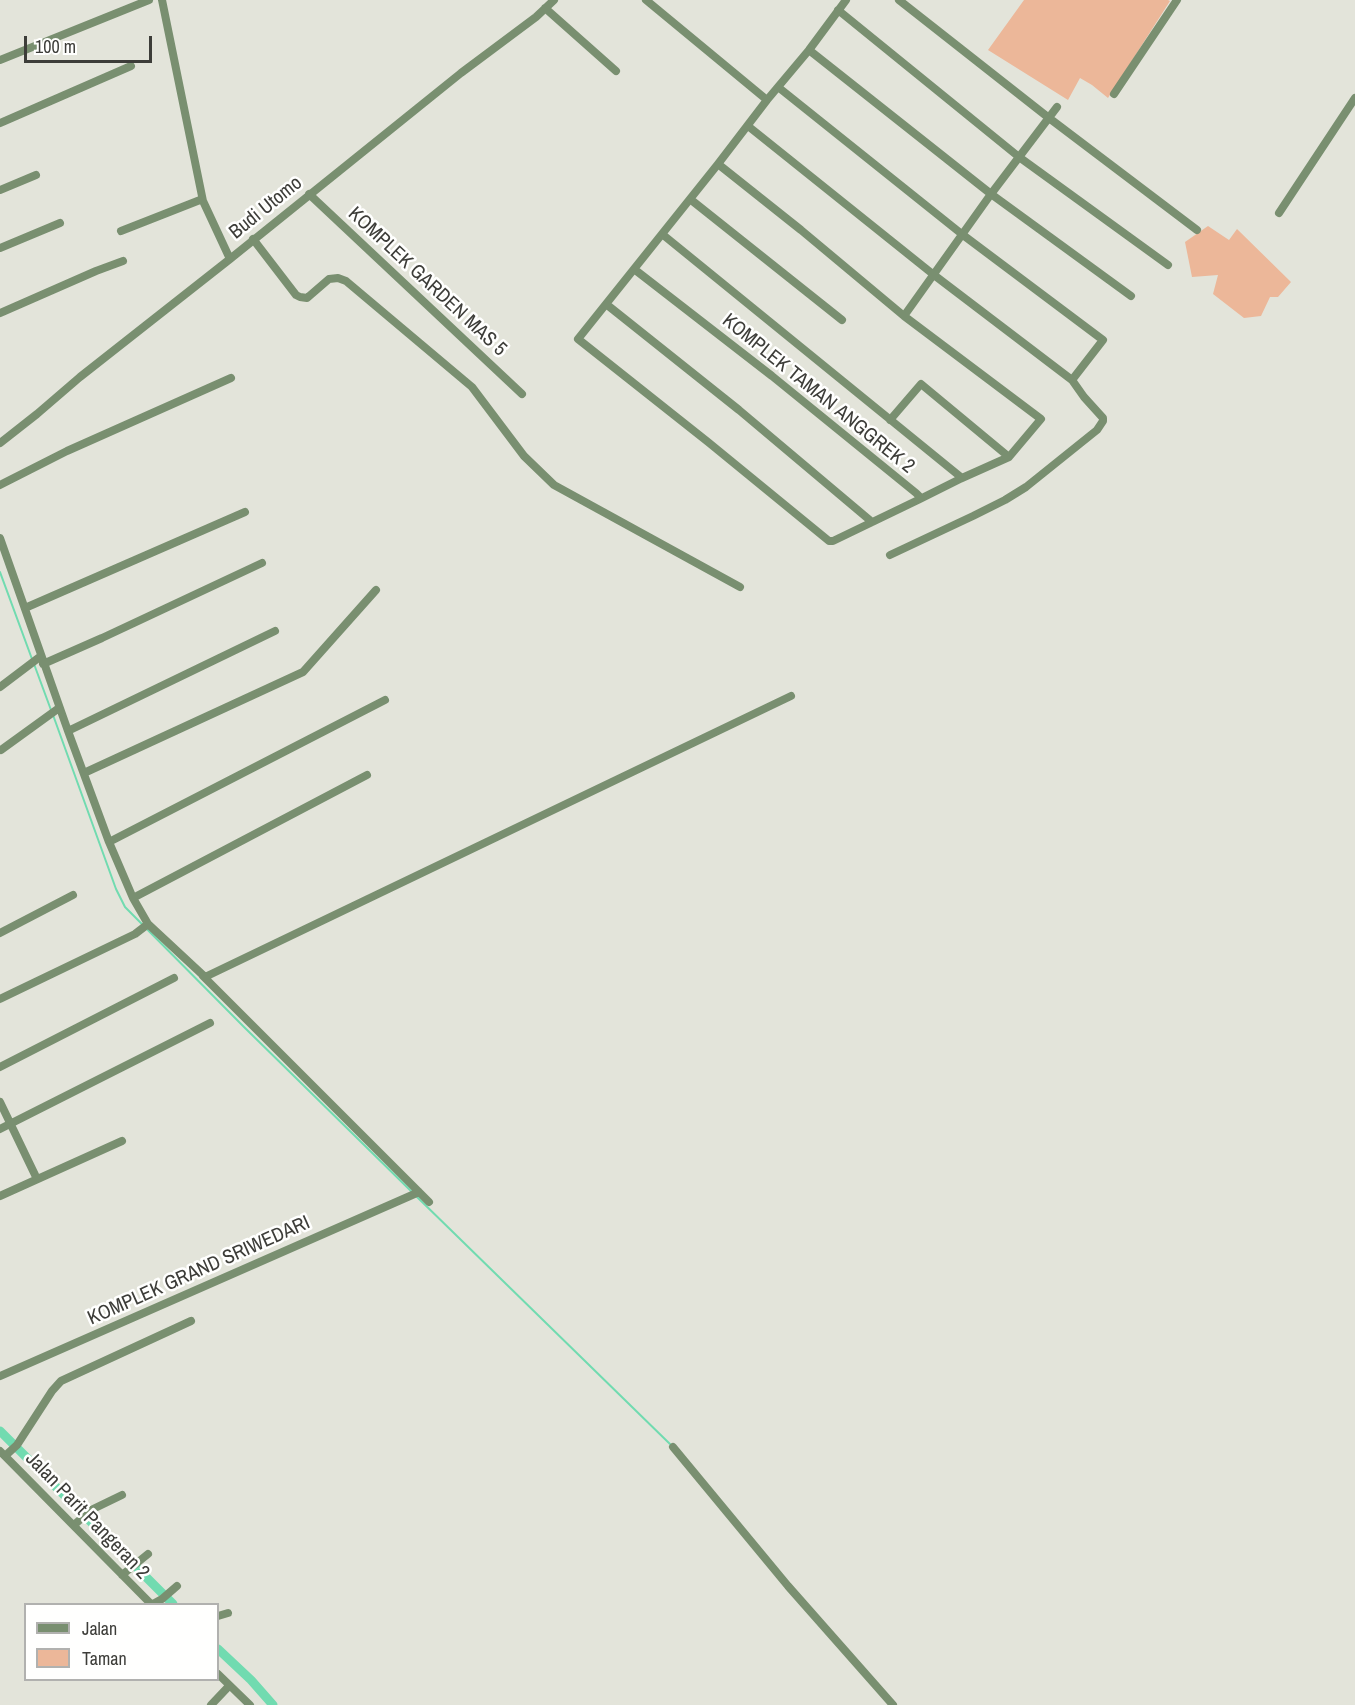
<!DOCTYPE html>
<style>
body{margin:0}
#map{position:relative;width:1355px;height:1705px;overflow:hidden;background:#e3e4da;font-family:"Archivo Narrow",sans-serif}
canvas{display:block}
.legend{position:absolute;left:24px;top:1603px;width:195px;height:78px;box-sizing:border-box;background:#fffffe;border:2px solid #b1b1af;margin:0;padding:8px 10px;list-style:none;font-size:18px;color:#3d3d39}
.legend li{display:flex;align-items:center;gap:12px;height:30px}
.legend b{width:30px;border:2px solid #b1b1af}
.scale{position:absolute;left:24px;top:36px;width:128px;height:27px;box-sizing:border-box;border:3px solid #3d3d39;border-top:0;padding-left:8px;font-size:18px;line-height:21px;white-space:nowrap;color:#3d3d39;-webkit-text-stroke:4px #fffffe;paint-order:stroke}
</style>
<div id="map">
<canvas width="1355" height="1705"></canvas>
<ul class="legend">
<li><b style="height:8px;background:#798f70"></b>Jalan</li>
<li><b style="height:16px;background:#ecb799"></b>Taman</li>
</ul>
<div class="scale">100 m</div>
</div>
<script>
const ctx = document.querySelector('canvas').getContext('2d');
ctx.lineJoin = 'round';
function fillPath(path, color) { ctx.fillStyle = color; ctx.fill(path, 'evenodd'); }
const poly = rows => new Path2D(rows.map(r => 'M' + r).join(''));
function stroke(path, color, width, dash) { ctx.strokeStyle = color; ctx.lineWidth = width; ctx.lineCap = dash ? 'butt' : 'round'; ctx.setLineDash(dash || []); ctx.stroke(path); }
function drawText(font, color, halo, rows, align = 'center') {
  ctx.font = font + ' "Archivo Narrow",sans-serif'; ctx.lineWidth = 5; ctx.setLineDash([]); ctx.textBaseline = 'middle'; ctx.strokeStyle = halo; ctx.fillStyle = color; for (const [text, x, y, turn = 0] of rows) {
    ctx.save(); ctx.translate(x, y); ctx.rotate((+turn || 0) * Math.PI / 180); ctx.textAlign = isNaN(turn) ? turn : align; if (halo) ctx.strokeText(text, 0, 0); ctx.fillText(text, 0, 0); ctx.restore();
  }
}
const green = poly([
 [1024,0,1168,0,1170,1,1108,98,1092,85,1080,78,1068,100,988,50],
 [1208,226,1229,240,1237,229,1291,282,1278,297,1270,297,1261,316,1244,318,1213,294,1218,275,1192,277,1185,242]
]);
const stream = poly([
 [0,572,32,659],
 [34,664,51,710],
 [53,715,116,889,125,907,244,1027,412,1192],
 [416,1196,671,1445]
]);
const canal = poly([
 [0,1431,173,1604],
 [218,1649,251,1680,273,1705]
]);
const minor = poly([
 [162,0,203,201],
 [646,0,767,100],
 [899,0,1049,118,1197,230],
 [545,8,616,71],
 [838,10,1019,157,1168,265],
 [809,50,991,194,1131,296],
 [0,60,149,0],
 [778,87,963,235,1103,340,1072,380],
 [1114,94,1177,0],
 [0,123,131,66],
 [748,126,934,275,1072,380,1084,397,1103,418,1103,421,1097,430,1026,487,1005,500,973,516,890,555],
 [718,164,801,230,904,316],
 [0,190,36,175],
 [309,194,522,394],
 [690,199,842,320],
 [1279,213,1355,98],
 [121,231,200,200,203,201,230,259],
 [662,234,962,478,918,500],
 [253,239,296,295,300,297,307,298,329,279,338,278,346,281,472,387,524,456,554,485,740,587],
 [0,248,60,223],
 [634,269,772,376,916,493,919,496,918,500,833,541,829,541,708,442,578,339,718,164,767,100,809,50,846,0],
 [606,304,739,410,872,522],
 [0,313,96,271,123,261],
 [890,420,921,384,1009,457,962,478],
 [0,443,37,414,80,377,230,259,461,73,536,17,554,0],
 [1009,457,1041,419,904,316,991,194,1057,107],
 [0,485,67,451,231,378],
 [0,538,68,731,109,842,133,898,148,924,205,977,791,696],
 [25,608,245,512],
 [43,664,102,638,262,563],
 [0,687,41,656],
 [68,731,275,631],
 [1,750,59,708],
 [84,773,303,672,376,590],
 [109,842,385,700],
 [133,898,367,775],
 [0,933,73,895],
 [203,976,429,1202],
 [0,999,135,934,148,924],
 [0,1067,174,978],
 [0,1102,37,1179],
 [0,1129,210,1023],
 [0,1196,122,1141],
 [0,1376,419,1192],
 [673,1447,788,1586,893,1705],
 [0,1451,151,1604],
 [5,1456,17,1445,52,1391,61,1381,191,1321],
 [74,1525,91,1510,122,1495],
 [122,1575,148,1554],
 [153,1604,162,1599,177,1586],
 [218,1616,228,1613],
 [218,1674,250,1705],
 [211,1705,229,1686]
]);
const streetNames = [
 ["Budi Utomo",266,208,-39],
 ["KOMPLEK GARDEN MAS 5",427,282,43],
 ["KOMPLEK TAMAN ANGGREK 2",818,394,39],
 ["KOMPLEK GRAND SRIWEDARI",199,1271,-24],
 ["Jalan Parit Pangeran 2",87,1516,46]
];
fillPath(green, '#ecb799');
stroke(stream, '#71dbb0', 2);
stroke(canal, '#71dbb0', 9);
stroke(minor, '#798f70', 8);
drawText('20px', '#3d3d39', '#fffffe', streetNames);
</script>
